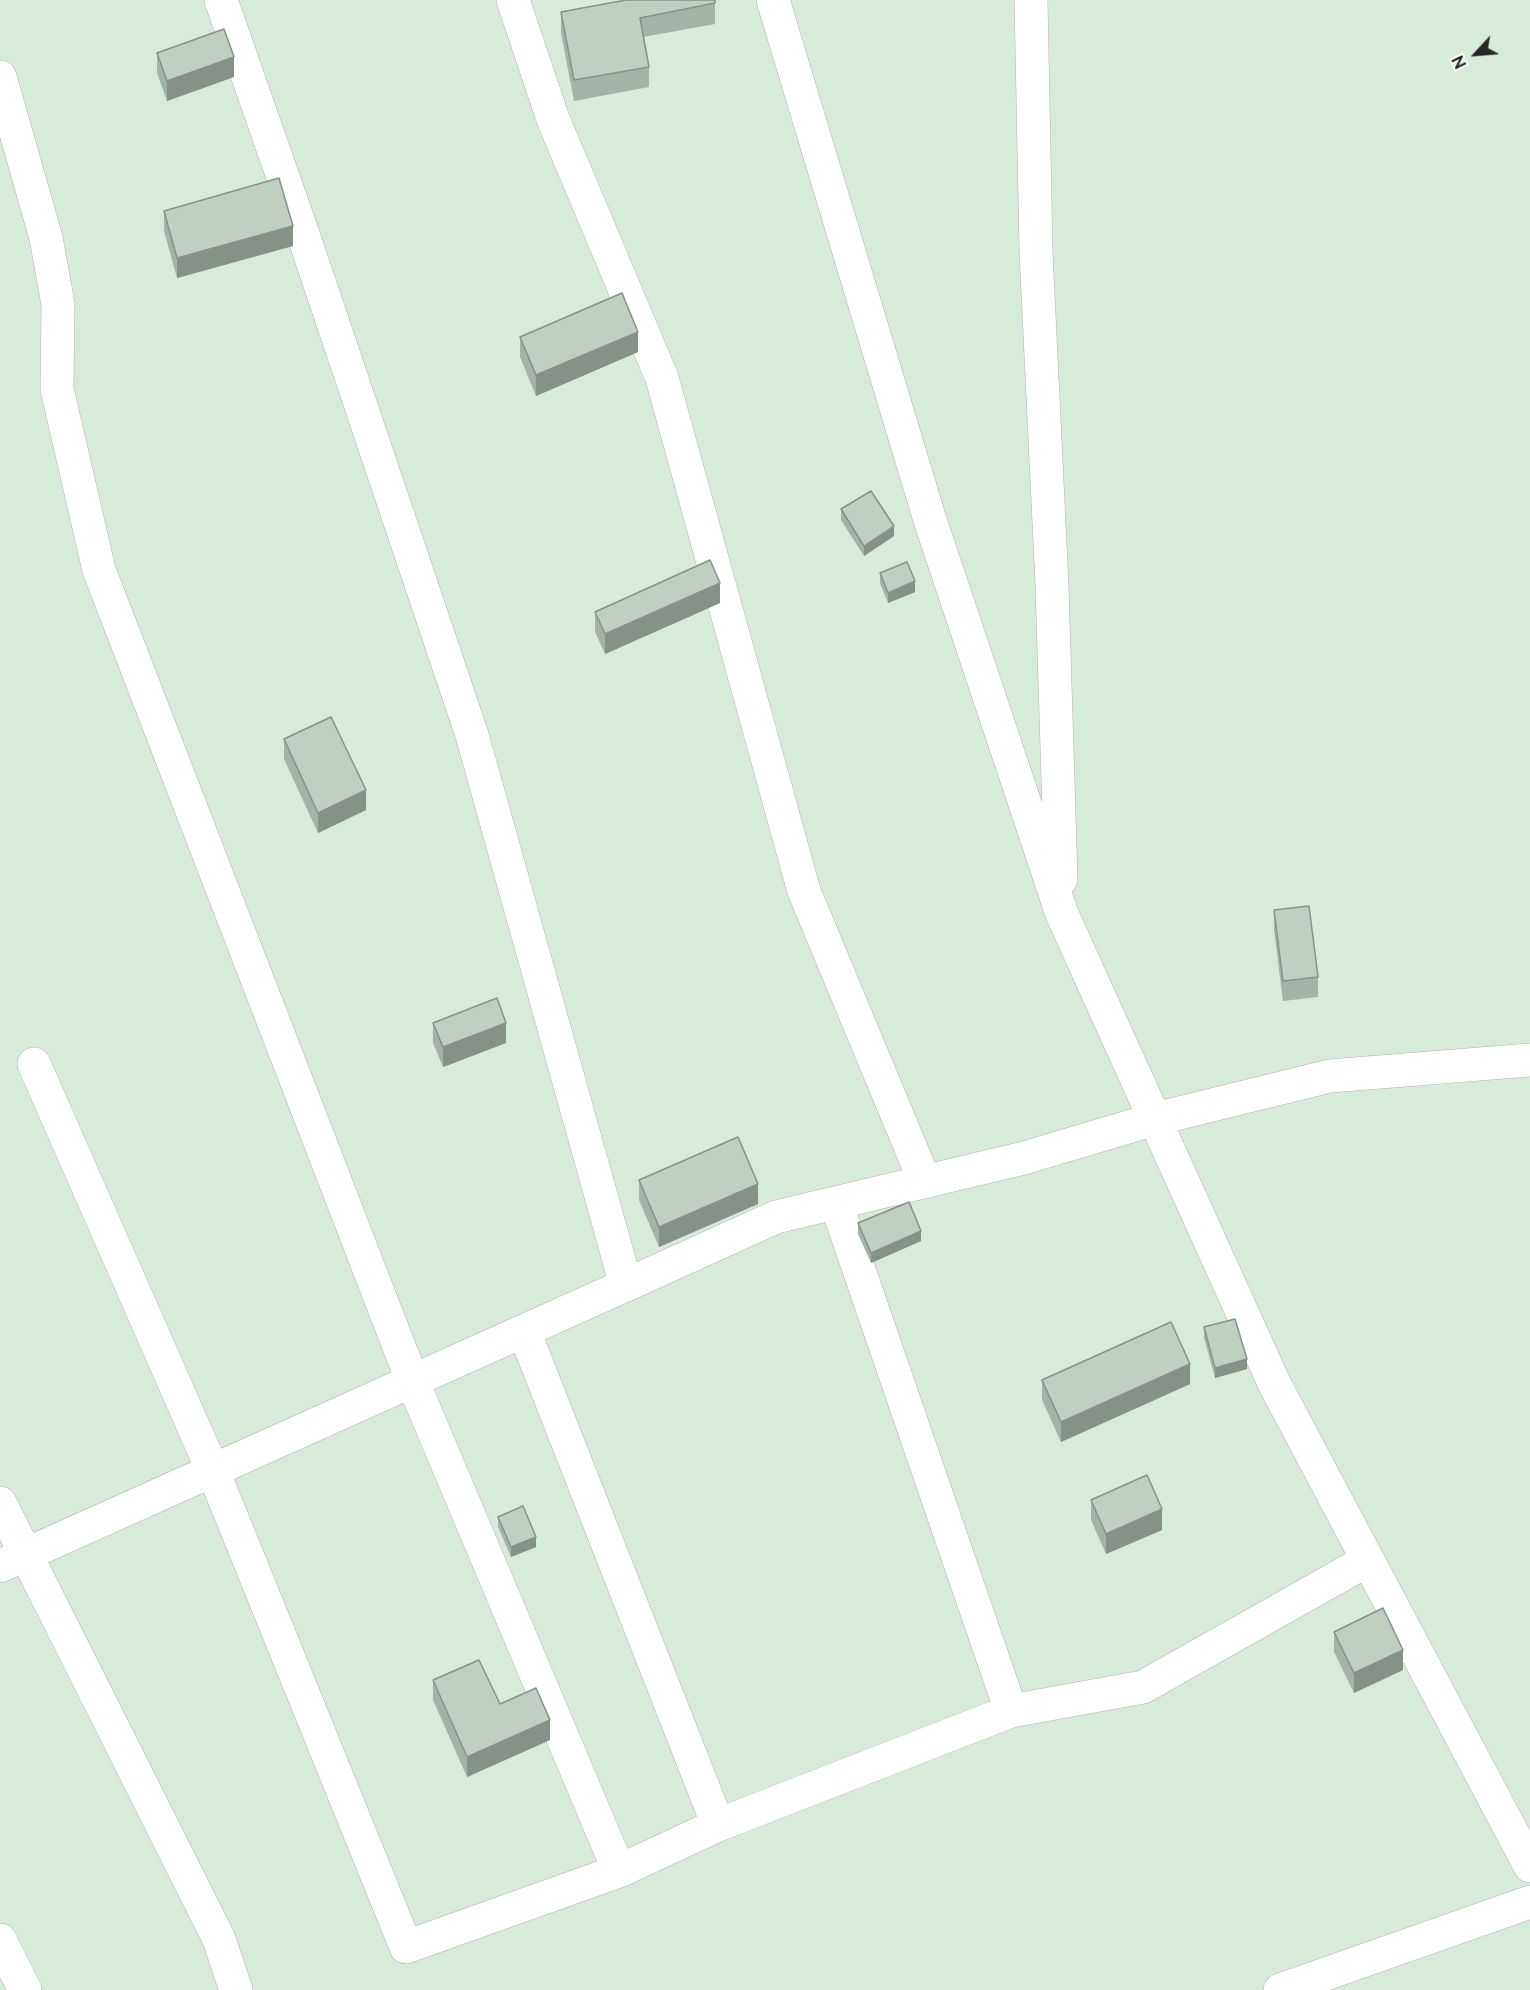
<!DOCTYPE html>
<style>
body{margin:0}
#map{position:relative;width:1530px;height:1990px;overflow:hidden;background:#d6ebda;font-family:Raleway,sans-serif}
canvas{display:block}
.north{position:absolute;left:1446px;top:24px;width:60px;height:60px;-webkit-text-stroke:4px #fff;paint-order:stroke;rotate:244deg;font-size:16px;font-weight:700;line-height:24px;text-align:center;color:#272727}
.north::after{content:'';display:block;margin:auto;width:21px;height:27px;background:#272727;clip-path:polygon(50% 0,100% 100%,50% 72%,0 100%)}
</style>
<div id="map">
<canvas width="1530" height="1990"></canvas>
<div class="north">N</div>
</div>
<script>
const ctx = document.querySelector('canvas').getContext('2d');
ctx.lineJoin = 'round';
const poly = rows => new Path2D(rows.map(r => 'M' + r).join(''));
function stroke(path, color, width, dash) { ctx.strokeStyle = color; ctx.lineWidth = width; ctx.lineCap = dash ? 'butt' : 'round'; ctx.setLineDash(dash || []); ctx.stroke(path); }
function fillPath(path, color) { ctx.fillStyle = color; ctx.fill(path, 'evenodd'); }
const minor = poly([
 [513,0,553,119,662,378,804,891,925,1182],
 [773,0,930,520,1062,914,1275,1385,1530,1866],
 [1031,0,1036,252,1052,585,1061,879],
 [0,77,46,238,58,304,57,389,99,570,412,1380,619,1871,718,1825],
 [34,1064,213,1471,406,1947,619,1871],
 [836,1203,1011,1711,1143,1687,1368,1560],
 [626,1285,776,1217,1024,1158,1155,1119,1330,1076,1530,1060],
 [524,1331,718,1825,1011,1711],
 [0,1503,219,1939,236,1990],
 [0,1566,626,1285,472,735,304,237,221,0],
 [0,1940,25,1990],
 [1280,1990,1530,1902]
]);
const wall = poly([
 [715,3,715,24,643,37,649,67,649,87,574,101,561,33,561,12],
 [157,53,234,77,167,101,157,73],
 [164,211,293,246,177,278,164,231],
 [520,337,638,352,536,396,520,357],
 [841,509,894,536,864,556,841,520],
 [880,573,915,592,888,603,880,583],
 [720,603,605,654,595,632,595,612],
 [284,739,366,810,318,833,284,759],
 [1274,910,1318,977,1318,997,1283,1001,1274,930],
 [433,1023,506,1043,443,1067,433,1043],
 [639,1180,758,1204,659,1247,639,1200],
 [858,1223,921,1241,871,1263,858,1234],
 [1204,1327,1247,1369,1215,1378,1204,1338],
 [1042,1380,1190,1384,1061,1442,1042,1400],
 [1091,1500,1162,1530,1106,1554,1091,1520],
 [498,1517,536,1547,511,1557,498,1527],
 [1334,1632,1403,1670,1354,1693,1334,1652],
 [433,1680,500,1704,550,1740,467,1777,433,1700]
]);
const shadedWall = poly([
 [234,57,234,77,167,101,167,81],
 [293,226,293,246,177,278,177,258],
 [638,332,638,352,536,396,536,375],
 [894,526,894,536,864,556,864,546],
 [915,581,915,592,888,603,888,593],
 [720,583,720,603,605,654,605,634],
 [366,790,366,810,318,833,318,813],
 [506,1023,506,1043,443,1067,443,1047],
 [758,1184,758,1204,659,1247,659,1227],
 [921,1231,921,1241,871,1263,871,1253],
 [1247,1359,1247,1369,1215,1378,1215,1368],
 [1190,1364,1190,1384,1061,1442,1061,1422],
 [1162,1509,1162,1530,1106,1554,1106,1534],
 [536,1537,536,1547,511,1557,511,1547],
 [1403,1650,1403,1670,1354,1693,1354,1673],
 [550,1720,550,1740,467,1777,467,1757]
]);
const building = poly([
 [626,0,715,0,715,3,640,18,649,67,574,80,561,12,626,0],
 [224,29,234,57,167,81,157,53,224,29],
 [279,178,293,226,177,258,164,211,279,178],
 [622,293,638,332,536,375,520,337,622,293],
 [871,491,894,526,864,546,841,509,871,491],
 [710,560,720,583,605,634,595,612,710,560],
 [907,562,915,581,888,593,880,573,907,562],
 [331,717,366,790,318,813,284,739,331,717],
 [1309,906,1318,977,1283,981,1274,910,1309,906],
 [497,998,506,1023,443,1047,433,1023,497,998],
 [738,1137,758,1184,659,1227,639,1180,738,1137],
 [909,1202,921,1231,871,1253,858,1223,909,1202],
 [1235,1319,1247,1359,1215,1368,1204,1327,1235,1319],
 [1171,1322,1190,1364,1061,1422,1042,1380,1171,1322],
 [1147,1475,1162,1509,1106,1534,1091,1500,1147,1475],
 [523,1506,536,1537,511,1547,498,1517,523,1506],
 [1383,1608,1403,1650,1354,1673,1334,1632,1383,1608],
 [479,1660,500,1704,536,1688,550,1720,467,1757,433,1680,479,1660]
]);
stroke(minor, '#bdaab5', 34);
stroke(minor, '#fff', 33);
fillPath(wall, '#a4b3a8');
fillPath(shadedWall, '#869288');
fillPath(building, '#bfd0c3');
stroke(building, '#869288', 1.5);
</script>
